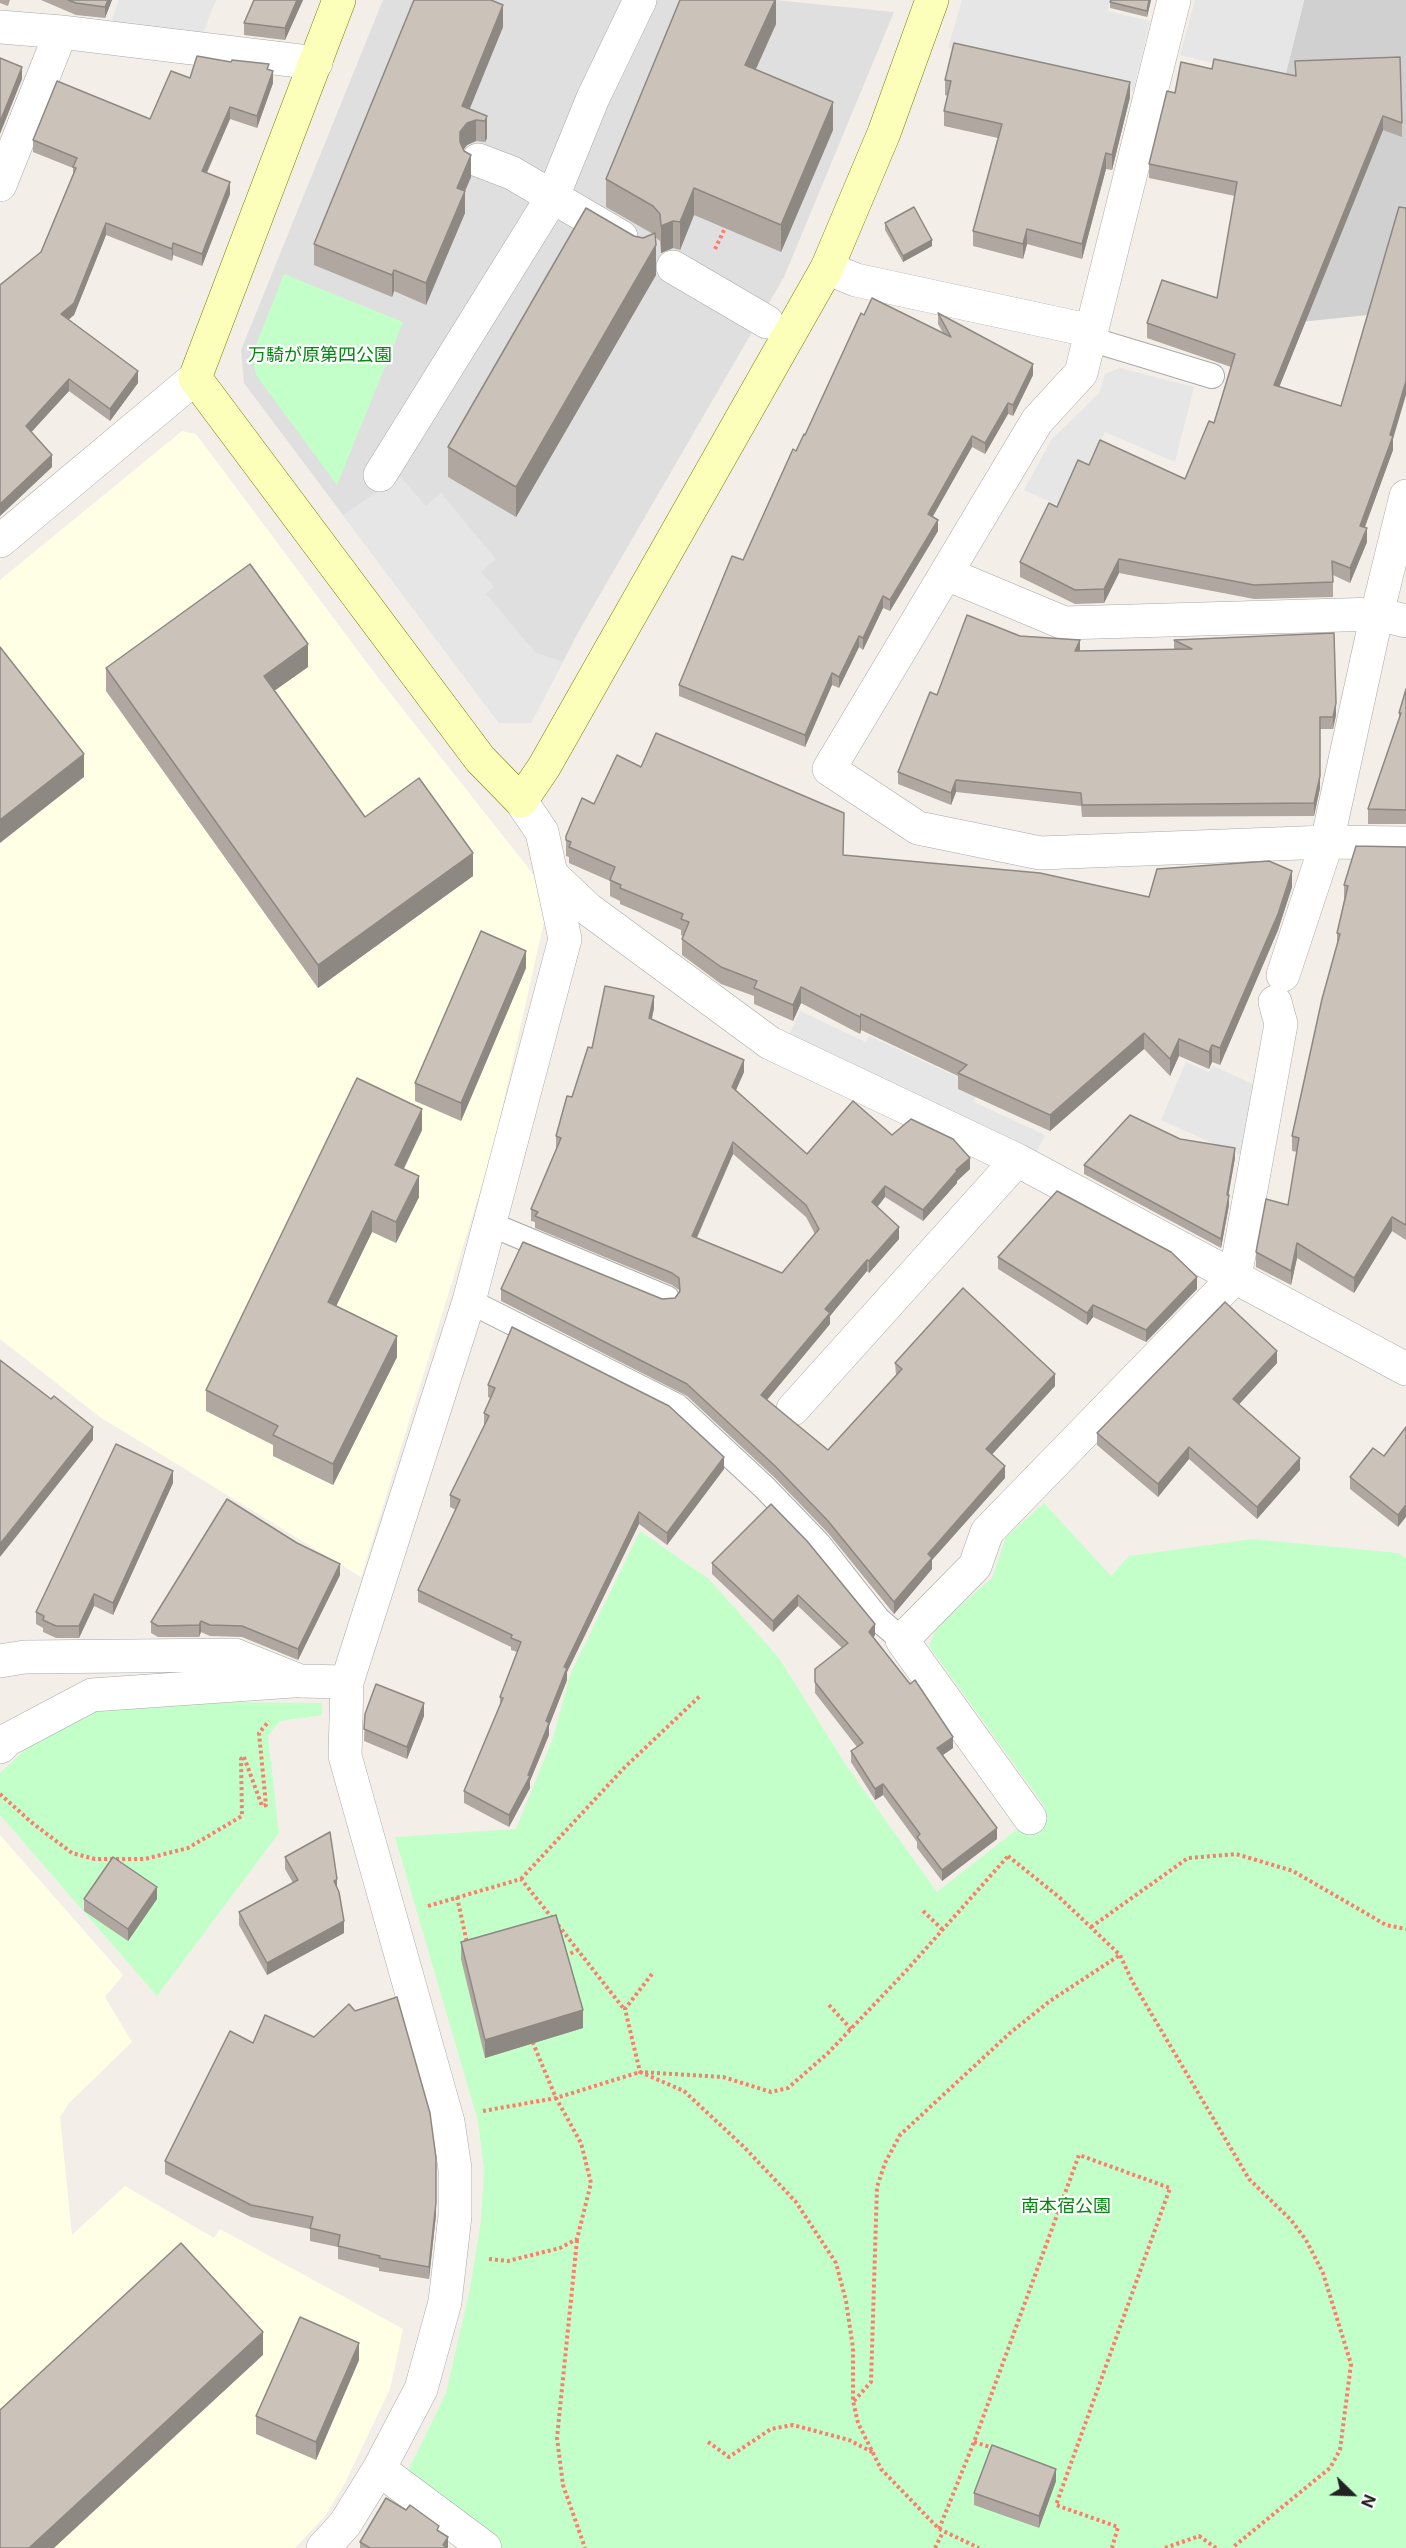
<!DOCTYPE html>
<meta charset="utf-8">
<style>
body{margin:0}
#map{position:relative;width:1406px;height:2548px;overflow:hidden;background:#f3efe8;font-family:Inter,sans-serif}
canvas{display:block}
.north{position:absolute;left:1322px;top:2464px;width:60px;height:60px;-webkit-text-stroke:4px #fff;paint-order:stroke;rotate:113deg;font-size:16px;font-weight:700;line-height:24px;text-align:center;color:#222}
.north::after{content:'';display:block;margin:auto;width:21px;height:27px;background:#222;clip-path:polygon(50% 0,100% 100%,50% 72%,0 100%)}
</style>
<div id="map">
<canvas width="1406" height="2548"></canvas>
<div class="north">N</div>
</div>
<script>
const ctx = document.querySelector('canvas').getContext('2d');
ctx.lineJoin = 'round';
function fillPath(path, color) { ctx.fillStyle = color; ctx.fill(path, 'evenodd'); }
const poly = rows => new Path2D(rows.map(r => 'M' + r).join(''));
function stroke(path, color, width, dash) { ctx.strokeStyle = color; ctx.lineWidth = width; ctx.lineCap = dash ? 'butt' : 'round'; ctx.setLineDash(dash || []); ctx.stroke(path); }
function drawText(font, color, halo, rows, align = 'center') {
  ctx.font = font + ' Inter,"Noto Sans JP",sans-serif'; ctx.lineWidth = 4.5; ctx.setLineDash([]); ctx.textBaseline = 'middle'; ctx.strokeStyle = halo; ctx.fillStyle = color; for (const [text, x, y, turn = 0] of rows) {
    ctx.save(); ctx.translate(x, y); ctx.rotate((+turn || 0) * Math.PI / 180); ctx.textAlign = isNaN(turn) ? turn : align; if (halo) ctx.strokeText(text, 0, 0); ctx.fillText(text, 0, 0); ctx.restore();
  }
}
const residential = poly([
 [383,0,775,0,894,12,784,277,580,629,531,723,499,723,244,383,241,350]
]);
const education = poly([
 [182,431,196,434,379,679,537,879,547,908,493,1149,361,1577,100,1417,0,1339,0,580],
 [0,1835,123,1975,105,1997,132,2042,69,2103,60,2117,72,2235,125,2186,214,2238,220,2229,403,2329,390,2389,345,2483,325,2516,295,2548,0,2548]
]);
const religious = poly([
 [1304,0,1406,0,1406,311,1291,323,1284,81]
]);
const park = poly([
 [284,274,403,322,337,485,256,375,252,355],
 [1044,1503,1111,1576,1129,1556,1253,1539,1398,1553,1406,1558,1406,2548,499,2548,406,2475,446,2393,470,2289,481,2221,484,2169,478,2121,395,1837,516,1829,553,1738,570,1675,640,1531,709,1579,779,1658,846,1765,937,1892,1045,1807,929,1646,938,1625,992,1578,1006,1537],
 [192,1702,322,1703,322,1715,280,1721,268,1736,279,1833,157,1996,0,1815,0,1773,25,1750,66,1722,98,1710]
]);
const parking = poly([
 [119,0,216,0,203,34,111,22],
 [962,0,1110,0,1108,11,1150,21,1133,92,948,48],
 [1195,0,1304,0,1284,81,1180,55],
 [1120,368,1194,387,1175,462,1105,432,1087,471,1060,506,1024,490,1051,440,1099,393,1105,374],
 [400,476,426,506,441,493,496,559,481,572,494,587,486,594,535,652,563,662,531,723,499,723,343,515],
 [800,1011,866,1042,869,1036,979,1087,974,1102,1045,1135,1035,1155,787,1040],
 [1186,1062,1209,1072,1213,1066,1253,1084,1248,1159,1161,1120]
]);
const path = poly([
 [715,249,726,226],
 [244,1757,262,1806,266,1805,259,1733,269,1721],
 [0,1794,31,1822,72,1853,95,1859,145,1859,188,1848,242,1816,241,1759,244,1757],
 [1008,1856,1059,1897,1120,1955,1132,1981,1249,2179,1291,2220,1306,2240,1323,2273,1351,2364,1340,2450,1330,2468,1232,2548],
 [521,1879,624,1768,701,1695],
 [457,1897,467,1943],
 [428,1906,521,1879,553,1919],
 [923,1911,943,1930],
 [558,1925,624,2009],
 [1091,1927,1188,1858,1236,1854,1293,1871,1386,1925,1406,1929],
 [565,1956,578,1950],
 [652,1974,625,2009,640,2072,723,2077,771,2092,788,2088,828,2053,906,1971,1009,1855],
 [829,2005,851,2029],
 [483,2111,556,2098,640,2072,684,2091,744,2147,796,2202,836,2263,846,2301,853,2348,853,2401,858,2423,881,2469,939,2529,979,2548],
 [577,2240,557,2438,563,2485,585,2548],
 [489,2259,508,2261,560,2248,577,2239,591,2183,581,2143,556,2098,533,2043],
 [854,2401,871,2382,877,2187,885,2163,900,2135,1010,2033,1050,2001,1120,1955],
 [708,2442,729,2457,771,2429,793,2425,849,2440,872,2452],
 [974,2442,993,2448],
 [939,2529,974,2442,1079,2155,1170,2188,1056,2505,1118,2527,1112,2548],
 [935,2548,943,2532],
 [1165,2548,1199,2536,1216,2548]
]);
const lane = poly([
 [1090,339,1212,376],
 [490,1224,667,1298],
 [469,1301,677,1406,765,1488,818,1543,878,1619,902,1640]
]);
const street = poly([
 [1174,0,1081,373,1037,421,829,769,918,828,1040,853,1327,842,1406,843],
 [0,27,61,32,316,63],
 [478,160,512,173,621,237],
 [0,185,61,32],
 [673,267,767,322],
 [827,268,856,280,1092,331],
 [380,475,553,196,593,98,640,0],
 [0,541,195,378],
 [947,574,1064,623,1377,614,1406,621],
 [551,874,588,909,770,1043,1017,1160,1406,1369],
 [1283,975,1327,842,1377,614,1406,496],
 [793,1409,1017,1160],
 [0,1661,25,1657,235,1655,300,1681,347,1682],
 [0,1747,7,1740,92,1695,293,1681],
 [1030,1818,902,1640,975,1566,987,1532,1235,1277,1281,1024,1275,1002],
 [379,2469,485,2548],
 [323,2548,345,2524,379,2469,421,2389,445,2302,455,2216,455,2169,448,2122,345,1756,347,1682,469,1301,565,939,542,832,521,801]
]);
const secondary = poly([
 [339,0,195,378,480,759,521,801,544,767,827,268,884,133,932,0]
]);
const wall = poly([
 [0,0,10,0,8,6,0,3],
 [41,0,112,0,105,18,76,15],
 [303,0,285,40,244,35,244,23],
 [776,0,776,24,756,69,833,130,781,252,694,215,680,250,673,248,661,253,660,241,655,237,656,275,516,517,448,477,448,447,634,236,643,238,653,234,606,207,606,179],
 [1151,0,1147,17,1110,8,1110,2],
 [503,27,469,109,487,116,487,138,485,142,476,141,467,145,463,150,471,177,465,191,465,213,426,305,394,291,392,297,314,265,314,244],
 [1295,61,1402,123,1402,137,1383,130,1279,387,1393,439,1393,450,1365,527,1367,542,1350,583,1333,575,1333,597,1254,599,1119,573,1104,603,1075,604,1020,577,1020,562,1057,507,1089,465,1185,479,1214,423,1231,367,1147,338,1147,323,1217,298,1235,196,1149,178,1149,164,1175,93,1212,69,1295,76],
 [269,70,273,83,257,128,230,119,207,173,230,194,202,266,173,255,172,261,106,235,74,315,68,320,138,383,110,421,69,391,31,432,52,467,0,516,0,285,41,252,73,174,73,168,33,152,33,140,150,119,190,78],
 [945,80,1130,97,1112,170,1106,169,1082,259,1027,244,1023,259,973,246,973,231,998,138,944,126,944,111,948,96,945,95],
 [885,223,932,246,903,262,885,230],
 [938,313,1033,375,1013,416,1008,414,985,454,972,447,933,516,938,531,890,611,883,608,863,650,859,647,839,688,832,685,805,747,679,696,679,685,743,560,796,451,805,435,864,315,943,333,938,324],
 [1020,636,1080,651,1174,649,1174,640,1336,715,1333,729,1320,729,1320,788,1314,816,1082,817,1081,806,956,792,951,805,898,784,898,772,937,695],
 [308,667,274,691,365,817,473,876,318,988,106,691,106,668],
 [1406,689,1406,824,1368,824,1368,809,1399,719,1399,713],
 [641,767,844,829,843,855,1149,897,1292,887,1278,930,1220,1065,1212,1062,1209,1069,1179,1056,1170,1076,1144,1049,1050,1131,958,1089,958,1076,861,1030,860,1034,801,1003,793,1021,754,1004,754,996,721,984,682,955,682,939,683,936,681,935,681,930,620,904,620,901,610,896,610,881,569,863,569,857,566,856,566,836,594,804],
 [1406,847,1406,1240,1392,1231,1354,1293,1297,1258,1291,1285,1256,1267,1256,1252,1288,1205,1297,1152,1292,1151,1292,1136,1337,945,1337,933,1344,900,1344,885],
 [526,968,461,1121,415,1101,415,1083],
 [654,1008,652,1019,744,1072,736,1090,807,1154,892,1135,970,1169,957,1181,957,1183,923,1221,885,1197,877,1207,899,1239,869,1273,867,1271,830,1316,830,1324,767,1400,828,1450,896,1375,895,1363,1055,1386,992,1454,1005,1478,932,1560,932,1569,894,1614,828,1533,775,1478,687,1396,501,1301,501,1289,662,1299,675,1298,679,1293,679,1290,672,1285,535,1228,535,1222,531,1221,531,1209,557,1148,556,1148,556,1136,592,1048],
 [733,1154,806,1217,815,1234,782,1273,697,1238],
 [422,1130,404,1169,419,1197,396,1243,372,1232,336,1306,397,1357,333,1485,273,1456,273,1445,206,1411,206,1390],
 [1180,1139,1235,1158,1228,1195,1229,1205,1221,1248,1084,1174,1084,1165],
 [998,1257,1197,1289,1146,1342,1093,1317,1087,1325,998,1269],
 [1277,1363,1239,1404,1300,1470,1257,1519,1189,1459,1158,1497,1097,1445,1097,1433],
 [488,1385,724,1469,667,1545,639,1524,567,1672,567,1680,549,1726,549,1735,530,1781,530,1788,509,1827,464,1803,464,1791,500,1705,500,1697,517,1652,511,1650,511,1647,418,1602,418,1590,456,1510,450,1507,450,1495,484,1426,484,1413,490,1398,488,1397],
 [1406,1427,1398,1527,1350,1489,1350,1477,1384,1456],
 [173,1483,113,1615,94,1606,79,1638,56,1638,43,1632,43,1628,36,1624,36,1612],
 [771,1504,875,1635,873,1638,953,1748,943,1755,997,1839,942,1881,917,1848,917,1842,883,1795,875,1800,851,1762,851,1751,857,1747,815,1693,815,1669,842,1648,798,1606,773,1632,712,1574,712,1563],
 [340,1575,298,1660,242,1637,210,1636,201,1632,199,1637,158,1637,151,1633,151,1622],
 [365,1714,424,1716,407,1759,364,1741],
 [285,1857,337,1888,344,1933,267,1975,239,1925,239,1912,293,1883,285,1869],
 [84,1899,157,1899,128,1941,84,1911],
 [461,1942,583,2028,485,2058,461,1959],
 [165,2161,436,2215,429,2279,379,2271,379,2268,338,2259,338,2247,310,2241,310,2229,251,2217,165,2174],
 [359,2360,316,2460,256,2434,256,2416],
 [1056,2481,1039,2528,974,2505,974,2493],
 [439,2531,448,2548,360,2548,360,2542]
]);
const shadedWall = poly([
 [108,0,112,0,105,18,105,7],
 [297,0,303,0,285,40,285,28],
 [775,0,776,0,776,24,745,93,745,65],
 [1149,0,1151,0,1147,17,1147,11],
 [503,5,503,27,462,128,462,106],
 [22,67,22,79,0,134,0,122],
 [273,71,273,83,257,128,257,116],
 [1130,82,1130,97,1112,170,1112,155],
 [833,102,833,130,781,252,781,225],
 [230,107,230,119,202,183,202,171],
 [487,116,487,138,485,142,485,121],
 [1383,116,1383,130,1274,400,1274,385],
 [476,120,476,141,467,145,460,154,460,132,467,123],
 [1106,153,1106,169,1082,259,1082,244],
 [471,155,471,177,457,209,457,188],
 [230,182,230,194,202,266,202,254],
 [694,188,694,215,680,250,680,222],
 [465,191,465,213,426,305,426,283],
 [673,221,673,248,661,253,661,226],
 [106,223,106,235,74,315,61,326,61,314],
 [1027,229,1027,244,1023,259,1023,244],
 [932,240,932,246,903,262,903,256],
 [173,243,173,255,172,261,172,249],
 [656,245,656,275,516,517,516,487],
 [394,270,394,291,392,297,392,275],
 [1033,364,1033,375,1013,416,1013,405],
 [138,371,138,383,110,421,110,409],
 [69,379,69,391,26,438,26,426],
 [1406,381,1406,395,1393,439,1393,450,1360,540,1360,526,1390,435],
 [1008,403,1008,414,985,454,985,443],
 [972,436,972,447,928,525,928,514],
 [52,455,52,467,0,516,0,504],
 [938,520,938,531,890,611,890,600],
 [1367,528,1367,542,1350,583,1350,568],
 [1119,559,1119,573,1104,603,1104,589],
 [883,596,883,608,863,650,863,638],
 [859,636,859,647,839,688,839,677],
 [1080,640,1080,652,1075,651],
 [308,644,308,667,264,698,264,676],
 [832,673,832,685,805,747,805,735],
 [1336,703,1336,715,1333,729,1333,717],
 [1320,717,1320,788,1314,816,1314,803],
 [84,754,84,777,0,843,0,820],
 [956,780,956,792,951,805,951,793],
 [473,853,473,876,318,988,318,965],
 [1292,871,1292,887,1278,930,1220,1065,1220,1048],
 [526,951,526,968,461,1121,461,1103],
 [801,987,801,1003,793,1021,793,1005],
 [654,996,654,1008,649,1030,649,1018],
 [861,1014,861,1030,860,1034,860,1017],
 [1144,1033,1144,1049,1050,1131,1050,1115],
 [1179,1039,1179,1056,1170,1076,1170,1059],
 [1212,1045,1212,1062,1209,1069,1209,1052],
 [744,1060,744,1072,732,1099,732,1087],
 [422,1109,422,1130,395,1186,395,1165],
 [733,1142,733,1154,692,1248,692,1236],
 [1235,1148,1235,1158,1227,1204,1227,1195],
 [970,1158,970,1169,957,1181,957,1183,923,1221,923,1210,956,1170],
 [419,1176,419,1197,396,1243,396,1222],
 [885,1186,885,1197,872,1214,872,1202],
 [1229,1195,1229,1205,1221,1248,1221,1239],
 [372,1211,372,1232,328,1323,328,1302],
 [1392,1217,1392,1231,1354,1293,1354,1278],
 [899,1227,899,1239,869,1273,869,1261],
 [1297,1243,1297,1258,1291,1285,1291,1271],
 [867,1260,867,1271,830,1316,830,1324,761,1407,761,1395,825,1309],
 [1197,1277,1197,1289,1146,1342,1146,1330],
 [1093,1305,1093,1317,1087,1325,1087,1313],
 [397,1336,397,1357,333,1485,333,1464],
 [1277,1351,1277,1363,1233,1411,1233,1399],
 [1055,1374,1055,1386,986,1461,986,1449],
 [93,1427,93,1440,0,1557,0,1544],
 [1189,1447,1189,1459,1158,1497,1158,1484],
 [724,1457,724,1469,667,1545,667,1533],
 [1300,1458,1300,1470,1257,1519,1257,1507],
 [1005,1466,1005,1478,932,1560,932,1569,894,1614,894,1602,928,1554],
 [173,1471,173,1483,113,1615,113,1603],
 [1406,1505,1406,1517,1398,1527,1398,1515],
 [639,1512,639,1524,567,1672,567,1680,549,1726,549,1735,530,1781,530,1788,509,1827,509,1815,528,1775,564,1667],
 [340,1564,340,1575,298,1660,298,1649],
 [94,1594,94,1606,79,1638,79,1626],
 [798,1595,798,1606,773,1632,773,1621],
 [201,1621,201,1632,199,1637,199,1625],
 [875,1624,875,1635,869,1643,869,1632],
 [424,1703,424,1716,407,1759,407,1747],
 [953,1737,953,1748,937,1759,937,1748],
 [883,1784,883,1795,875,1800,875,1789],
 [997,1828,997,1839,942,1881,942,1870],
 [337,1879,337,1891,334,1881],
 [157,1887,157,1899,128,1941,128,1929],
 [344,1921,344,1933,267,1975,267,1963],
 [583,2010,583,2028,485,2058,485,2040],
 [436,2202,436,2215,429,2279,429,2267],
 [263,2332,263,2355,54,2548,29,2548],
 [359,2343,359,2360,316,2460,316,2442],
 [1056,2469,1056,2481,1039,2528,1039,2516],
 [448,2537,448,2548,443,2545]
]);
const building = poly([
 [68,0,108,0,105,7,76,3,68,0],
 [254,0,297,0,285,28,244,23,254,0],
 [414,0,491,0,503,5,462,106,487,116,485,121,476,120,467,123,460,132,460,142,464,151,471,155,457,188,465,191,426,283,394,270,392,275,314,244,414,0],
 [680,0,775,0,745,65,833,102,781,225,694,188,680,222,673,221,661,226,660,214,653,206,606,179,680,0],
 [1111,0,1149,0,1147,11,1110,2,1111,0],
 [954,43,1130,82,1112,155,1106,153,1082,244,1027,229,1023,244,973,231,1002,124,944,111,951,81,945,80,954,43],
 [197,56,231,62,232,60,269,64,267,69,273,71,257,116,230,107,202,171,230,182,202,254,173,243,172,249,106,223,74,303,61,314,138,371,110,409,69,379,26,426,52,455,0,504,0,285,41,252,76,168,73,167,77,158,33,140,57,81,150,119,171,71,190,78,197,56],
 [1400,57,1402,123,1383,116,1274,385,1341,406,1399,207,1406,208,1406,381,1390,435,1393,436,1360,526,1367,528,1350,568,1332,561,1333,582,1254,585,1119,559,1104,589,1075,590,1020,562,1049,503,1057,507,1078,460,1089,465,1100,440,1185,479,1209,421,1214,423,1235,354,1147,323,1162,280,1217,298,1237,182,1149,164,1167,91,1175,93,1181,62,1212,69,1214,59,1296,76,1295,61,1400,57],
 [0,58,22,67,0,122,0,58],
 [914,207,932,240,903,256,885,223,914,207],
 [586,208,634,236,643,238,655,233,656,245,516,487,448,447,586,208],
 [872,298,951,337,938,313,1033,364,1013,405,1008,403,985,443,972,436,928,514,938,520,890,600,883,596,863,638,859,636,839,677,832,673,805,735,679,685,732,556,743,560,793,449,796,451,804,434,805,435,861,313,864,315,872,298],
 [250,564,308,644,264,676,365,817,419,778,473,853,318,965,106,668,250,564],
 [967,615,1020,636,1080,640,1075,651,1192,649,1174,640,1334,633,1336,703,1333,717,1320,717,1320,776,1314,803,1082,805,1081,793,956,780,951,793,898,772,930,692,937,695,967,615],
 [0,647,84,754,0,820,0,647],
 [1406,689,1406,810,1368,809,1401,713,1399,713,1406,689],
 [656,733,844,813,843,855,1040,873,1149,897,1157,869,1269,861,1292,871,1278,914,1220,1048,1212,1045,1209,1052,1179,1039,1170,1059,1144,1033,1050,1115,958,1073,967,1065,861,1014,860,1017,801,987,793,1005,754,988,757,981,721,967,682,939,689,922,681,919,683,914,620,888,621,885,610,880,615,867,569,847,571,842,566,840,566,836,582,798,594,804,617,755,641,767,656,733],
 [1356,846,1406,847,1406,1225,1392,1217,1354,1278,1297,1243,1291,1271,1256,1252,1266,1199,1288,1205,1299,1138,1292,1136,1322,999,1340,934,1337,933,1348,886,1344,885,1356,846],
 [481,931,526,951,461,1103,415,1083,481,931],
 [605,986,654,996,649,1018,744,1060,732,1087,807,1154,853,1101,892,1135,911,1119,953,1139,970,1158,956,1170,957,1171,923,1210,885,1186,872,1202,899,1227,869,1261,867,1260,825,1309,830,1313,761,1395,828,1450,902,1369,895,1363,963,1288,1055,1374,986,1449,1005,1466,928,1554,932,1558,894,1602,828,1521,775,1466,687,1384,501,1289,523,1242,662,1299,675,1298,680,1291,679,1278,672,1273,535,1216,538,1212,531,1209,561,1138,556,1136,567,1096,572,1097,588,1047,592,1048,605,986],
 [733,1142,806,1205,819,1229,782,1273,692,1236,733,1142],
 [357,1078,422,1109,395,1165,419,1176,396,1222,372,1211,328,1302,397,1336,333,1464,273,1435,278,1426,206,1390,357,1078],
 [1130,1115,1180,1139,1235,1148,1227,1195,1229,1195,1221,1239,1084,1165,1130,1115],
 [1057,1191,1171,1252,1197,1277,1146,1330,1093,1305,1087,1313,998,1257,1057,1191],
 [1225,1302,1277,1351,1233,1399,1300,1458,1257,1507,1189,1447,1158,1484,1097,1433,1225,1302],
 [512,1327,669,1406,724,1457,667,1533,639,1512,564,1667,567,1668,546,1721,549,1723,528,1775,530,1776,509,1815,464,1791,503,1698,500,1697,521,1642,511,1638,512,1635,418,1590,460,1500,450,1495,489,1416,484,1413,495,1388,488,1385,512,1327],
 [0,1360,51,1399,54,1396,93,1427,0,1544,0,1360],
 [1406,1427,1406,1505,1398,1515,1350,1477,1373,1448,1384,1456,1406,1427],
 [116,1444,173,1471,113,1603,94,1594,79,1626,56,1626,43,1620,44,1616,36,1612,116,1444],
 [227,1499,297,1543,340,1564,298,1649,242,1626,210,1625,201,1621,199,1625,158,1626,151,1622,227,1499],
 [771,1504,807,1541,875,1624,869,1632,910,1684,915,1680,953,1737,937,1748,997,1828,942,1870,917,1837,920,1834,883,1784,875,1789,851,1751,863,1743,815,1682,815,1669,848,1643,798,1595,773,1621,712,1563,771,1504],
 [376,1684,424,1703,407,1747,364,1729,365,1714,376,1684],
 [330,1832,337,1879,334,1881,339,1892,344,1921,267,1963,239,1912,298,1880,285,1857,330,1832],
 [113,1857,157,1887,128,1929,84,1899,113,1857],
 [556,1915,583,2010,485,2040,461,1942,556,1915],
 [397,1997,430,2113,436,2158,436,2202,429,2267,379,2258,380,2256,338,2246,340,2235,310,2228,313,2217,251,2205,165,2161,230,2031,253,2043,265,2015,314,2037,349,2004,355,2011,397,1997],
 [181,2243,263,2332,29,2548,0,2548,0,2410,181,2243],
 [300,2317,359,2343,316,2442,256,2416,300,2317],
 [992,2445,1056,2469,1039,2516,974,2493,992,2445],
 [386,2498,406,2510,410,2505,439,2526,437,2530,448,2537,443,2545,447,2548,370,2548,360,2542,386,2498]
]);
const parkNames = [
 ["万騎が原第四公園",320,356],
 ["南本宿公園",1066,2207]
];
fillPath(residential, '#e0dfdf');
fillPath(education, '#ffffe5');
fillPath(religious, '#d0d0d0');
fillPath(park, '#c3ffc8');
fillPath(parking, '#e6e6e6');
stroke(lane, '#a9a9a9', 26);
stroke(street, '#a9a9a9', 34);
stroke(secondary, '#738200', 34);
stroke(path, '#ff7c6d', 4, [3, 3]);
stroke(lane, '#fff', 24);
stroke(street, '#fff', 33);
stroke(secondary, '#fbffba', 33);
fillPath(wall, '#afa7a0');
fillPath(shadedWall, '#8e8882');
fillPath(building, '#cbc2ba');
stroke(building, '#8e8882', 1.5);
drawText('18px', '#01890d', '#fff', parkNames);
</script>
